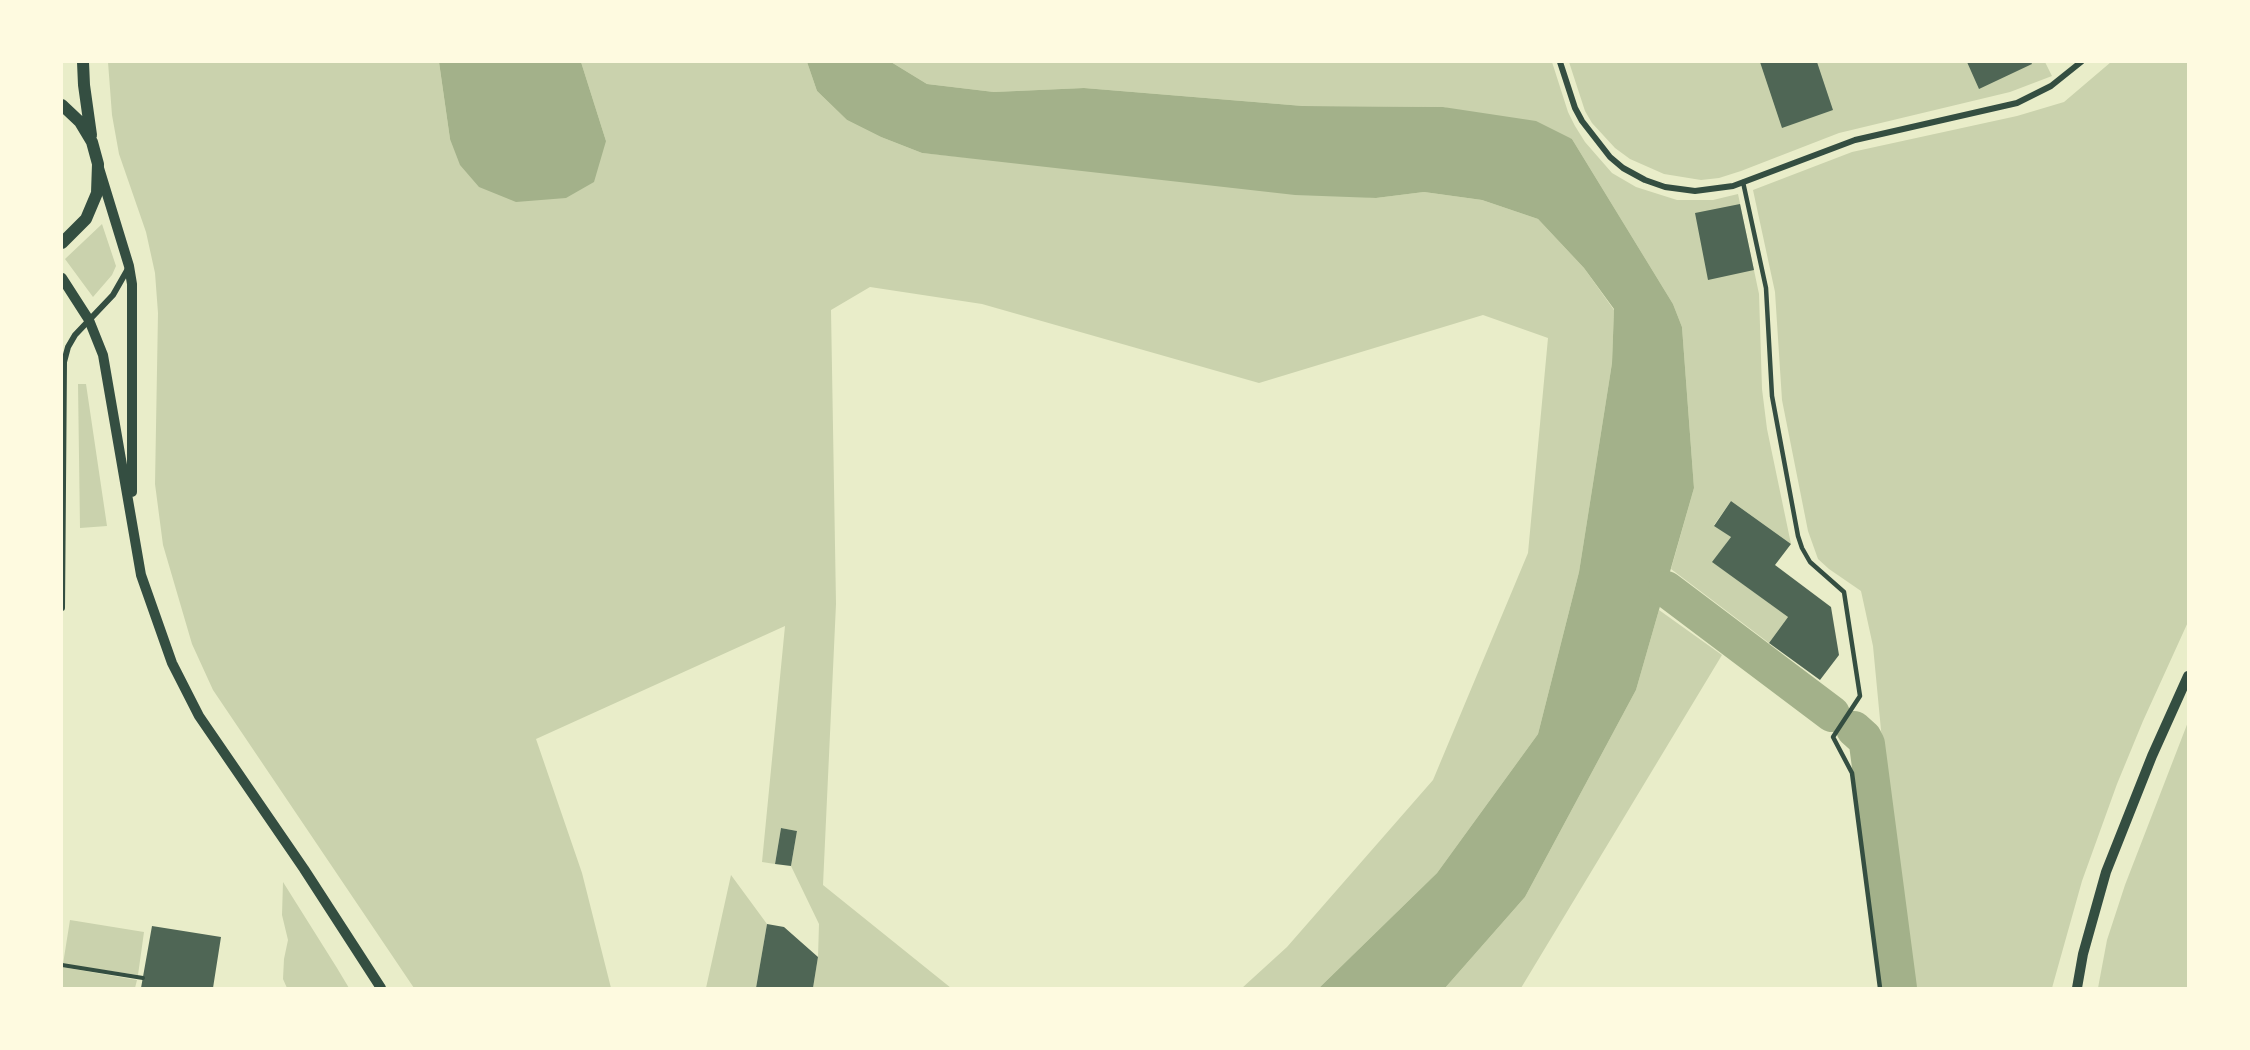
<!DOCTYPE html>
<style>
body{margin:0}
#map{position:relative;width:2250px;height:1050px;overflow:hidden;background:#e9edc9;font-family:"Nunito Sans",sans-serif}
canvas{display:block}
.frame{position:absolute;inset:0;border:63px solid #fefae0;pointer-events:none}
</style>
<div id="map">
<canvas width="2250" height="1050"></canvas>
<div class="frame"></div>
</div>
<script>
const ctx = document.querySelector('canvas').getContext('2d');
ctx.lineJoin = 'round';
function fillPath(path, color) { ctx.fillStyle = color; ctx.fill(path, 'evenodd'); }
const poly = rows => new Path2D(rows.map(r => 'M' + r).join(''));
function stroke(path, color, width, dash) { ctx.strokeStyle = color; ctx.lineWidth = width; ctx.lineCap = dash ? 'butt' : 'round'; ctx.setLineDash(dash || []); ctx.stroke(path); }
const green = poly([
 [108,62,439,62,450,139,606,141,581,62,807,62,817,91,847,120,881,137,922,153,1376,198,1424,192,1482,200,1538,219,1584,268,1614,310,1612,363,1579,572,1538,734,1437,873,1319,988,1242,988,1287,947,1433,780,1528,553,1548,338,1483,315,1259,383,982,304,870,287,831,310,836,604,823,885,951,988,813,988,818,957,819,924,791,866,797,831,781,828,775,864,762,862,785,626,536,739,582,873,611,988,414,988,213,690,192,644,163,545,155,484,158,313,155,273,146,232,119,154,112,115],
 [891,62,1552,62,1568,112,1575,126,1585,142,1612,173,1636,187,1677,200,1713,200,1738,194,1759,294,1762,389,1767,429,1791,544,1731,501,1714,525,1731,537,1713,562,1788,617,1769,643,1671,569,1694,488,1682,327,1673,304,1572,139,1443,107,1303,106,1084,88,994,92,927,84],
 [1569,62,2045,62,2052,76,2010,92,1839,133,1741,171,1719,178,1701,180,1664,174,1630,159,1615,148,1592,123,1585,111],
 [2111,62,2188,62,2188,622,2143,721,2117,784,2082,881,2052,988,1912,988,1887,793,1873,646,1861,591,1829,569,1818,559,1808,531,1782,400,1775,292,1753,190,1852,152,2017,116,2064,102],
 [102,224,116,266,112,275,93,297,65,259],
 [78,384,86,384,107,526,80,528],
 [1659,610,1722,655,1521,988,1445,988,1525,897,1636,690],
 [2188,722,2188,988,2098,988,2107,940,2125,885],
 [731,875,767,924,756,988,706,988],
 [283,882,337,968,349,988,287,988,283,979,284,959,288,940,282,915],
 [70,920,144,932,138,975,63,964],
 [62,967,137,980,135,988,62,988]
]);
const water = poly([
 [439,62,581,62,606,141,594,182,566,198,516,202,479,187,460,165,450,139],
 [807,62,891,62,927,84,994,92,1084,88,1303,106,1443,107,1536,121,1572,139,1673,304,1682,327,1694,488,1636,690,1525,897,1445,988,1319,988,1437,873,1538,734,1579,572,1612,363,1614,309,1584,268,1538,219,1482,200,1424,192,1376,198,1295,195,922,153,881,137,847,120,817,91]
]);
const canal = poly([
 [1666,589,1832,714],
 [1854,729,1864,738,1867,744,1899,988]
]);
const building = poly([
 [1760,62,1817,62,1833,110,1782,128],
 [1967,62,2031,62,2032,64,1979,89],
 [1740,204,1754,270,1708,280,1695,213],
 [1731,501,1791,544,1775,565,1831,607,1839,655,1820,680,1769,643,1788,617,1712,562,1731,537,1714,526],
 [781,828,797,831,791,866,775,864],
 [767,924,784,927,818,957,813,988,756,988],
 [152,926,221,937,213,988,141,988]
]);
const path = poly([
 [62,965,143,978]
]);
const service = poly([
 [1743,182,1766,288,1772,396,1798,536,1802,548,1810,562,1844,592,1860,696,1833,737,1852,773,1880,988]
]);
const minor = poly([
 [1560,62,1575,108,1582,121,1610,157,1623,168,1645,180,1665,187,1695,191,1733,186,1855,140,2017,103,2051,86,2081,62],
 [62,608,64,362,68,347,75,335,113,295,129,267]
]);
const tertiary = poly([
 [99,168,129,266,132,284,132,492],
 [62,278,89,320,103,355,141,575,172,663,199,716,304,869,381,988],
 [2077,988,2083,954,2106,872,2152,756,2188,676]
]);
const secondary = poly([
 [83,62,84,85,91,135],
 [62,105,80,122,92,142,98,164,97,193,86,219,62,243]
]);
fillPath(green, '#cad2ad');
fillPath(water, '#a3b18a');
stroke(canal, '#a3b18a', 36);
fillPath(building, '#4f6655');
stroke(path, '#344e41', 4);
stroke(service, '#344e41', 4.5);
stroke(minor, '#344e41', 6);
stroke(tertiary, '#344e41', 10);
stroke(secondary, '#344e41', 12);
</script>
